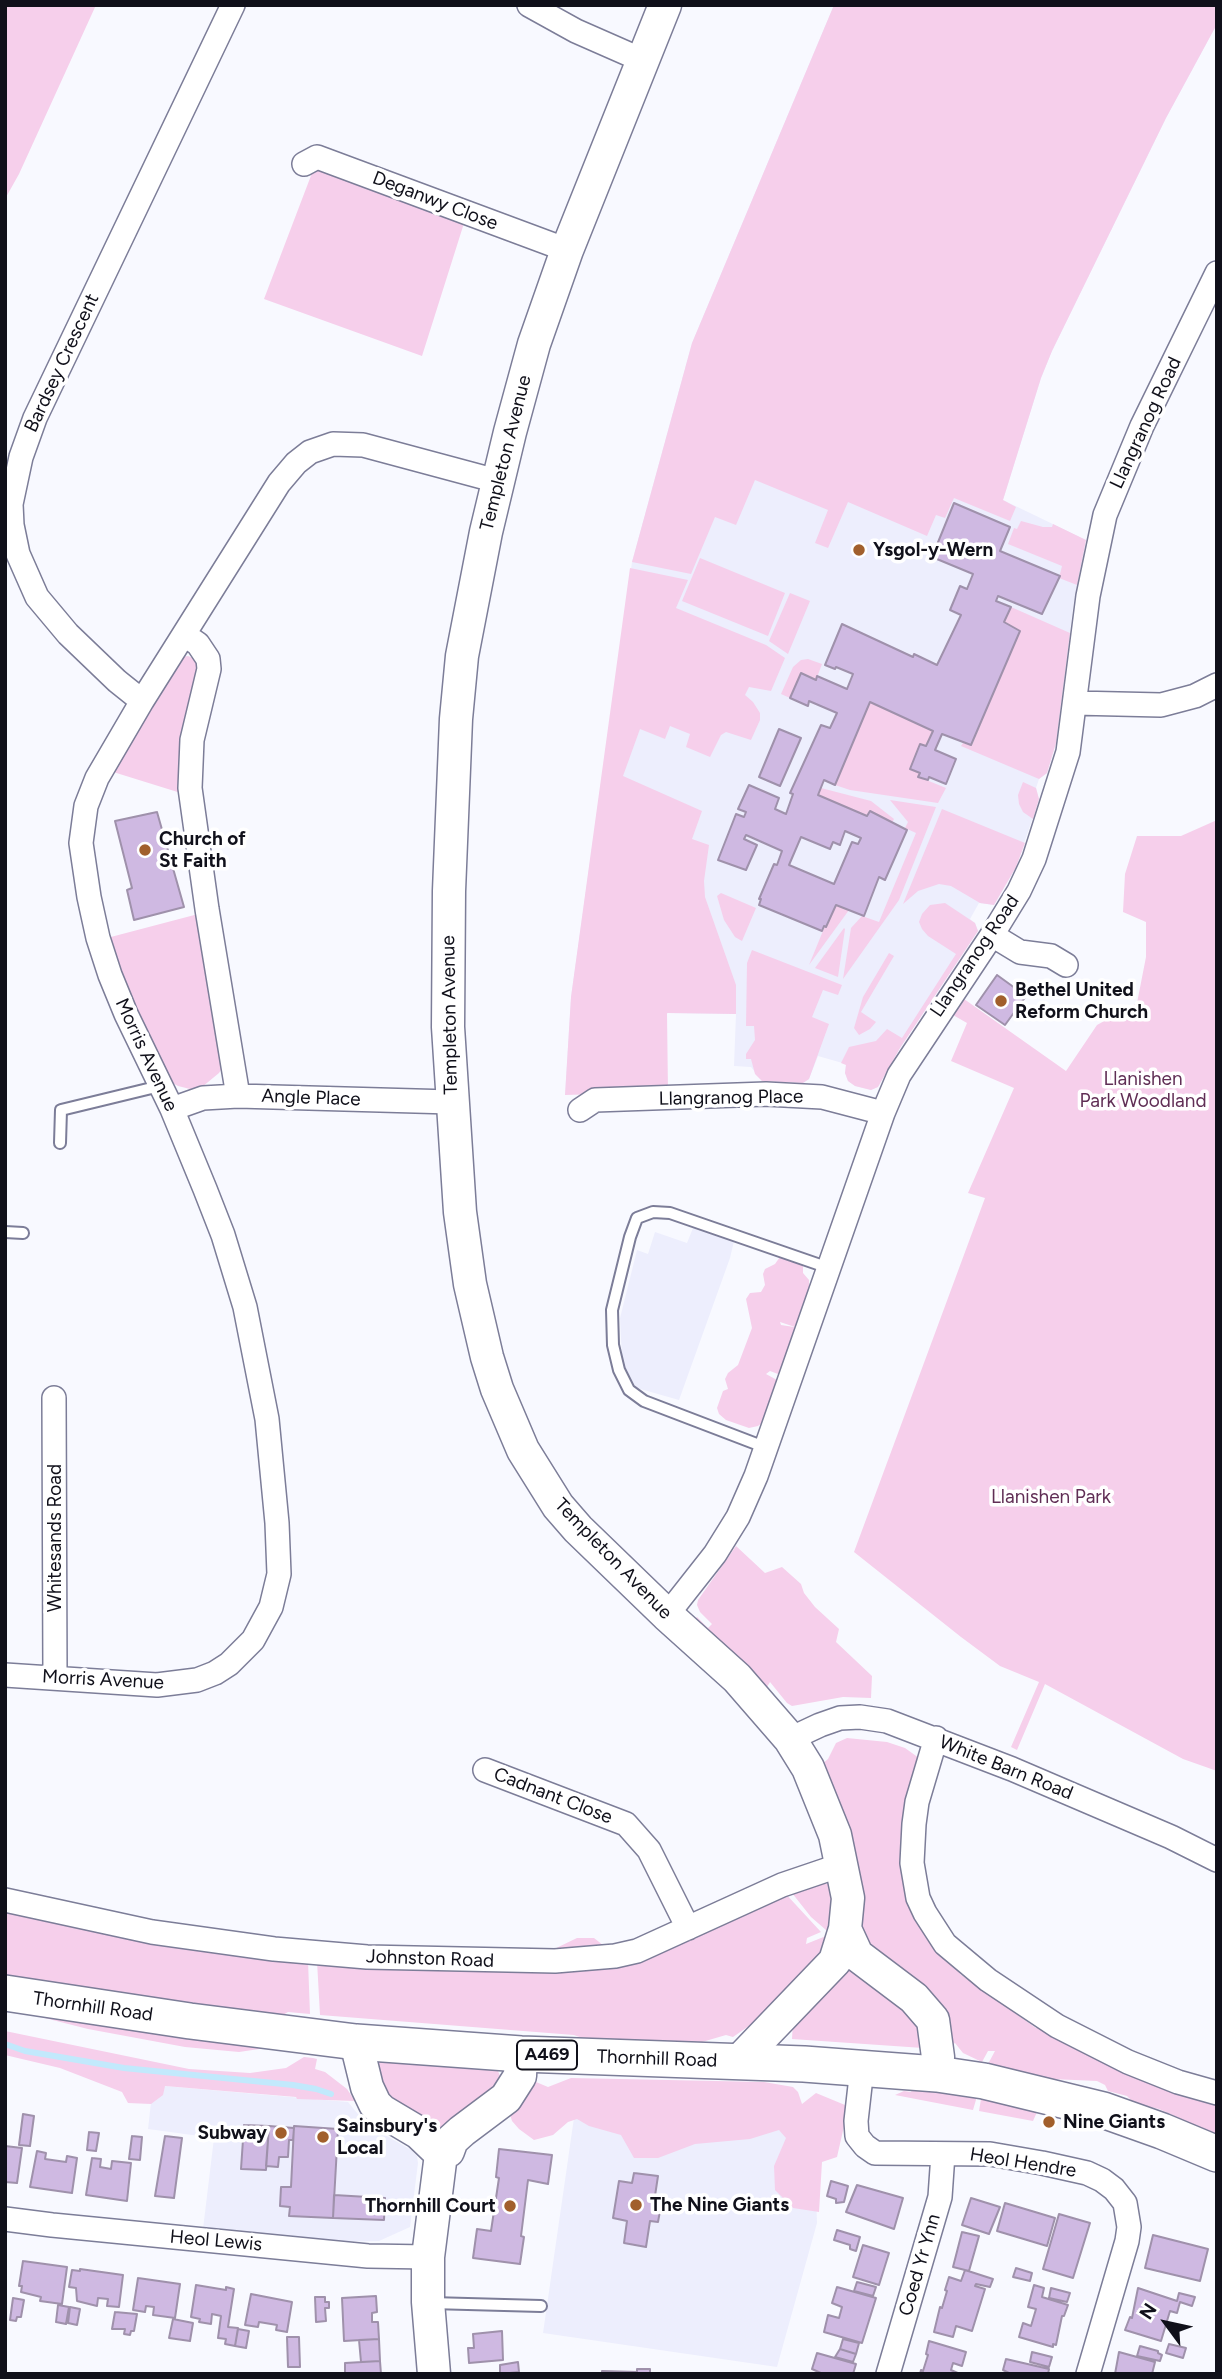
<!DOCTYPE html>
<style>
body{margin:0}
#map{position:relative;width:1222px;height:2379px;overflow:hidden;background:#f8f9ff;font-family:Figtree,sans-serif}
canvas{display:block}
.frame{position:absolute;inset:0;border:7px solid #10101a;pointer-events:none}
.north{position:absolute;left:1131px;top:2288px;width:70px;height:70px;-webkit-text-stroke:5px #fff;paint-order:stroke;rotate:303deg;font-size:19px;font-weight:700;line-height:28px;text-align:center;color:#10101a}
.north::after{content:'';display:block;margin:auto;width:24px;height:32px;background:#10101a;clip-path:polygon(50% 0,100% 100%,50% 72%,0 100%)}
</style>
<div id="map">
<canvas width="1222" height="2379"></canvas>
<div class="frame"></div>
<div class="north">N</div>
</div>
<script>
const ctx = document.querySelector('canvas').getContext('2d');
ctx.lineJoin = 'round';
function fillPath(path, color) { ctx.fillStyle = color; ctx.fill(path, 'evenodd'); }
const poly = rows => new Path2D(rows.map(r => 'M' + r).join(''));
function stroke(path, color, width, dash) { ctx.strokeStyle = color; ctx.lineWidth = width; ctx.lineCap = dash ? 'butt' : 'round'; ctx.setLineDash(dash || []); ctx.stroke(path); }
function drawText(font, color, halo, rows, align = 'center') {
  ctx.font = font + ' Figtree,sans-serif'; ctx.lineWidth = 7; ctx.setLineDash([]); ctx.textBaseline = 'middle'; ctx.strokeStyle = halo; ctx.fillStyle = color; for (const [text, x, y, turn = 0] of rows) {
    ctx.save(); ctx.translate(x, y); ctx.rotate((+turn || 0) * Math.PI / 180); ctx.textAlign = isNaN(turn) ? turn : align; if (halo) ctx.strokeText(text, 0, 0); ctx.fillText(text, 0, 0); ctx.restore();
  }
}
const built = poly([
 [834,5,1217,5,1217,24,1166,118,1052,351,1041,378,1003,500,1086,540,1073,607,1056,743,1047,773,1039,779,1036,788,1039,799,1016,867,994,905,979,903,970,919,975,923,978,931,900,1048,878,1087,871,1090,855,1086,848,1081,845,1073,846,1064,818,1056,809,1079,803,1083,762,1081,751,1067,734,1066,736,1014,668,1013,565,1095,571,997,632,562,692,343],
 [693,1228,734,1241,730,1258,679,1400,637,1388,628,1377,622,1359,620,1318,637,1250,648,1254,655,1232,687,1243],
 [153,2085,348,2102,376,2136,380,2132,411,2150,417,2156,418,2163,410,2227,379,2241,319,2242,203,2229,214,2138,148,2129],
 [577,2097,800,2118,815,2166,817,2223,777,2367,543,2333]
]);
const green = poly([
 [5,5,96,5,19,174,5,199],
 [834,5,1217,5,1217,24,1166,118,1052,351,1041,378,1003,500,1016,507,1010,521,954,498,945,518,936,515,927,536,848,502,828,548,815,543,828,510,755,480,736,525,715,517,691,574,632,562,692,343],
 [320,168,465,220,422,356,264,299,312,173],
 [1021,521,1043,527,1052,527,1053,524,1086,540,1077,585,1059,578,1062,566,1008,544,1014,528,1017,529],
 [700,558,785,593,768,636,682,601],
 [630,568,688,580,676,608,766,645,785,658,771,691,749,687,745,695,753,702,760,713,760,720,751,740,726,732,721,735,710,757,686,747,690,734,670,726,665,739,640,729,623,776,702,811,692,839,709,845,704,881,705,897,736,985,736,1014,667,1013,668,1092,565,1095,571,997],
 [790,593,810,601,788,654,769,641],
 [1011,607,1070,633,1056,743,1047,773,1039,779,961,746,963,743,972,745,1019,631,1004,622],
 [188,656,200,661,184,794,110,771,183,657],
 [808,659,822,664,816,680,801,674,790,698,781,694,793,667,801,660],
 [870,702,933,731,926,746,920,744,910,769,920,773,919,777,946,788,938,803,850,790,835,785],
 [1023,782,1036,788,1039,799,1033,819,1023,812,1019,804,1018,795],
 [821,788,871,801,894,819,892,823,870,811,867,816,818,795],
 [890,800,936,807,899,900,843,979,851,928,862,916,879,922,916,833,905,828,908,822],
 [942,809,1025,843,1016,867,994,905,980,903,951,886,939,884,918,891,903,904],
 [1217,820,1217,1771,1183,1759,1045,1684,1017,1750,1011,1747,1039,1682,1000,1666,961,1637,854,1552,985,1198,968,1193,1014,1088,951,1061,967,1023,953,1015,964,999,1066,1071,1097,1025,1137,1003,1146,957,1146,922,1123,912,1125,874,1137,836,1181,836],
 [721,893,756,908,742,941,735,937,724,920,717,896],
 [945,903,975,923,978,931,900,1048,878,1087,871,1090,855,1086,848,1081,845,1073,846,1065,841,1063,849,1047,876,1041,887,1029,902,1038,956,954,928,936,922,929,919,922,922,914,930,905],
 [836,905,849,910,809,965,825,926],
 [202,913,223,1066,219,1073,202,1087,190,1089,178,1086,167,1080,162,1074,107,938],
 [844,928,845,929,838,977,815,968],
 [752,950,842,985,838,995,823,990,812,1017,829,1024,809,1079,803,1083,762,1081,755,1074,751,1059,746,1059,746,1054,755,1040,754,1026,746,1026,747,963],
 [889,953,894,956,861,1012,876,1022,870,1029,859,1035,854,1028,863,997],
 [782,1254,803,1262,803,1273,809,1280,809,1287,795,1327,780,1322,781,1325,794,1327,797,1342,785,1371,780,1370,778,1374,770,1371,766,1374,777,1380,774,1390,777,1397,773,1408,765,1415,763,1422,758,1426,749,1428,726,1420,719,1414,717,1408,723,1391,728,1389,725,1379,728,1373,738,1365,752,1328,746,1299,750,1293,761,1292,765,1285,763,1274,765,1269,775,1264],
 [736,1546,765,1573,782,1567,801,1584,804,1593,815,1607,839,1629,836,1642,872,1676,871,1698,843,1697,792,1706,787,1703,770,1682,767,1687,776,1698,772,1702,693,1621,697,1617,708,1628,712,1624,700,1612,697,1605,698,1600],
 [847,1738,887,1742,905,1748,919,1758,904,1848,959,1965,960,1974,1036,2028,1043,2027,1217,2085,1217,2135,1159,2109,1142,2105,1132,2101,1127,2096,1108,2091,1105,2085,1097,2081,1052,2079,1038,2083,988,2064,995,2051,988,2051,982,2062,963,2053,955,2043,951,2045,865,1946,822,1764,828,1759,836,1743],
 [816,1884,828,1884,837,1889,838,1926,826,1930,811,1917,792,1893],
 [784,1892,821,1932,807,1938,806,1944,836,1932,833,1946,756,2021,733,2037,726,2035,702,2042,582,2038,574,2035,320,2015,317,1961,548,1952,577,1938,594,1938,608,1949],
 [5,1901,308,1961,310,2014,288,2012,283,2015,308,2018,308,2022,110,2002,104,1990,80,1986,75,1989,5,1977],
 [846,1967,917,2005,923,2048,792,2039,793,2022],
 [25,2013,266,2048,239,2052,185,2047,88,2029],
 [5,2031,189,2069,250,2073,286,2068,304,2057,313,2058,317,2059,315,2069,325,2072,347,2089,355,2101,297,2099,296,2097,165,2086,163,2095,151,2104,128,2103,122,2092,60,2068,5,2055],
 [379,2060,492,2069,498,2071,503,2083,440,2134,383,2099,377,2062],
 [571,2078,764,2082,793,2087,798,2092,802,2104,816,2093,845,2105,847,2113,837,2157,822,2162,819,2212,793,2208,775,2190,774,2166,786,2138,779,2130,750,2139,695,2144,658,2158,634,2158,621,2135,589,2126,577,2119,568,2122,553,2135,534,2140,519,2129,512,2121,508,2108,527,2084,536,2082,548,2087],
 [913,2086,978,2093,973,2110,895,2095,904,2091,911,2092],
 [982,2093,1037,2112,1033,2121,979,2111]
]);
const stream = poly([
 [5,2044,25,2051,124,2068,293,2085,316,2089,331,2094]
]);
const building = poly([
 [954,503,1010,527,1000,551,1060,576,1042,614,998,596,996,601,1011,607,1004,622,1020,631,971,745,942,734,935,750,956,759,946,784,929,777,928,780,918,777,920,773,910,769,920,744,926,746,933,731,870,702,835,785,824,780,818,795,867,816,870,811,907,830,885,880,879,877,864,916,836,905,826,927,824,926,822,931,759,905,761,899,759,899,774,864,777,865,782,851,746,835,744,839,757,845,746,870,718,860,736,814,744,817,746,812,738,809,749,785,779,798,775,809,786,814,793,794,790,793,821,725,830,728,837,713,809,701,808,706,790,698,801,673,816,680,817,676,847,689,853,674,836,667,835,669,825,665,842,624,913,657,914,654,937,665,961,615,950,610,960,586,967,589,973,574,932,557,954,503],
 [845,831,861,838,858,844,852,842,834,884,789,865,801,837,830,849,833,842,840,845,845,831],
 [779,729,801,738,780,786,759,777,779,729],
 [157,812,184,907,134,920,127,890,132,888,115,821,157,812],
 [997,975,1026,996,1005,1025,976,1005,997,975],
 [23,2114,34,2116,30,2146,19,2145,23,2114],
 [244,2125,269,2126,266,2170,241,2169,244,2125],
 [269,2126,294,2128,293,2140,289,2140,288,2157,279,2157,278,2167,266,2166,269,2126],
 [294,2126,338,2129,333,2218,289,2216,290,2207,280,2206,281,2187,291,2187,294,2126],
 [89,2132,99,2133,96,2151,87,2150,89,2132],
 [132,2136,142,2137,140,2160,129,2159,132,2136],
 [165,2136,182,2138,174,2198,155,2196,165,2136],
 [5,2146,22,2148,17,2183,5,2182,5,2146],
 [499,2149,552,2155,548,2184,528,2180,521,2236,524,2237,520,2264,473,2258,477,2229,491,2231,499,2178,496,2177,499,2149],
 [37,2151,46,2153,45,2159,66,2162,67,2156,77,2158,72,2193,30,2187,37,2151],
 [92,2158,101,2159,100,2167,111,2169,112,2161,131,2163,127,2201,86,2195,92,2158],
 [634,2173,658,2176,653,2209,660,2211,658,2222,650,2221,646,2247,624,2243,627,2221,613,2218,619,2181,632,2183,634,2173],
 [831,2181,848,2186,844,2202,836,2203,836,2199,827,2196,831,2181],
 [857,2185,903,2198,894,2229,846,2212,857,2185],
 [334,2195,385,2198,384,2220,333,2218,334,2195],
 [971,2198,1000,2207,989,2234,962,2225,971,2198],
 [1005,2203,1055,2218,1047,2246,997,2231,1005,2203],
 [1059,2214,1090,2223,1073,2278,1043,2269,1059,2214],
 [837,2230,860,2237,856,2251,850,2249,850,2245,834,2240,837,2230],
 [962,2232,979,2236,969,2271,953,2267,962,2232],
 [1153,2235,1208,2249,1200,2281,1145,2268,1153,2235],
 [863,2245,889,2253,879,2285,853,2277,863,2245],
 [23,2261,67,2267,62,2304,40,2301,41,2297,21,2292,22,2286,19,2286,23,2261],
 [1016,2268,1032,2273,1030,2281,1013,2277,1016,2268],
 [80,2269,123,2275,119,2307,107,2306,108,2299,98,2298,97,2306,77,2301,76,2288,69,2287,72,2270,80,2271,80,2269],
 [965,2270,993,2279,990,2287,976,2284,975,2286,985,2289,972,2331,956,2326,953,2337,934,2332,940,2307,942,2308,947,2291,945,2290,949,2277,961,2281,965,2270],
 [138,2278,180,2284,175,2318,153,2315,154,2307,146,2306,145,2312,133,2310,138,2278],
 [857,2282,876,2287,873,2296,854,2291,857,2282],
 [196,2285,226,2290,226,2287,234,2289,228,2327,238,2328,235,2346,225,2344,226,2339,218,2338,221,2316,212,2314,211,2324,199,2322,200,2319,191,2317,196,2285],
 [1034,2285,1044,2288,1042,2297,1068,2305,1064,2316,1062,2316,1056,2345,1053,2344,1053,2347,1019,2337,1023,2323,1031,2326,1036,2309,1028,2307,1034,2285],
 [837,2287,876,2298,862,2343,824,2332,828,2315,839,2318,842,2307,832,2303,837,2287],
 [1051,2288,1070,2293,1067,2302,1049,2298,1051,2288],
 [1138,2288,1177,2301,1179,2293,1195,2297,1192,2306,1180,2302,1177,2313,1170,2311,1161,2341,1125,2330,1130,2317,1132,2318,1138,2288],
 [251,2294,292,2302,287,2332,276,2330,277,2325,259,2322,258,2327,245,2325,251,2294],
 [376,2296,377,2312,372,2313,372,2322,378,2322,379,2339,344,2341,342,2298,376,2296],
 [315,2297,325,2297,325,2302,329,2302,329,2308,325,2308,326,2321,316,2322,315,2297],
 [13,2298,24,2300,21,2317,17,2317,16,2321,10,2320,13,2298],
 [58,2305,69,2307,66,2324,56,2322,58,2305],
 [70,2307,80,2309,77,2325,68,2323,70,2307],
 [115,2312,137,2314,134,2331,131,2331,130,2335,124,2334,125,2329,112,2329,115,2312],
 [173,2319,193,2323,190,2341,169,2338,173,2319],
 [238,2329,249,2331,246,2348,235,2346,238,2329],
 [502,2331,503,2360,469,2363,468,2348,474,2348,473,2334,502,2331],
 [287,2337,299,2337,300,2367,288,2367,287,2337],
 [379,2339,380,2361,361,2362,359,2340,379,2339],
 [843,2339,859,2343,856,2354,840,2349,843,2339],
 [929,2341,966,2352,962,2366,953,2363,951,2370,960,2374,920,2374,921,2370,923,2371,928,2355,926,2354,929,2341],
 [1169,2344,1186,2348,1183,2358,1166,2353,1169,2344],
 [1140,2346,1158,2351,1158,2353,1162,2355,1160,2361,1137,2356,1140,2346],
 [840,2349,856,2354,853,2362,835,2357,840,2349],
 [1032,2352,1052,2357,1049,2367,1030,2362,1032,2352],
 [1119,2352,1155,2362,1152,2374,1115,2374,1119,2352],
 [817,2353,856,2364,853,2374,823,2374,812,2369,817,2353],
 [1006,2359,1049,2369,1048,2374,1011,2374,1003,2370,1006,2359],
 [380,2361,381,2374,345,2374,345,2363,380,2361],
 [518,2362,519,2372,500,2374,500,2365,518,2362],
 [637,2369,650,2369,650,2374,602,2374,602,2371,637,2372,637,2369]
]);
const lane = poly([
 [60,1143,61,1110,160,1086],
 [5,1232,23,1233],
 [767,1448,644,1401,629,1390,619,1370,613,1345,612,1310,630,1237,637,1218,653,1212,670,1213,829,1268],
 [431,2303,541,2306]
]);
const street = poly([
 [529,5,576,31,642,60],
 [304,164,317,157,567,250],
 [185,635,198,644,208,659,209,669,192,740,190,788,207,909,238,1096],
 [142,701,117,681,68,634,37,597,18,554,12,525,11,504,21,457,35,418,233,5],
 [1075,703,1161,705,1195,696,1217,685],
 [992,935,1020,952,1051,956,1066,965],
 [172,1109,203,1098,238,1096,451,1102],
 [580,1110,595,1100,766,1094,822,1097,883,1113],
 [54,1398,55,1678],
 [667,1615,715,1554,738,1517,756,1476,883,1113,899,1075,992,935,1019,891,1034,859,1068,752,1088,596,1105,515,1142,426,1217,273],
 [5,1675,157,1685,197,1680,215,1673,229,1664,253,1640,271,1607,279,1574,277,1523,267,1419,245,1307,223,1235,205,1189,172,1109,126,1014,110,975,98,938,89,897,81,843,86,806,97,778,142,701,279,483,296,463,310,452,333,444,363,445,497,481],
 [936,1738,917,1802,914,1824,912,1863,918,1898,925,1913,945,1944,988,1980,1057,2026,1128,2062,1178,2082,1217,2093],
 [790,1739,820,1725,840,1718,860,1717,887,1721,1012,1769,1171,1837,1217,1860],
 [485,1770,626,1824,649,1850,688,1928],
 [5,1900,152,1932,274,1949,367,1957,555,1961,615,1956,637,1951,782,1885,841,1865],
 [862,2068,856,2121,857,2136,865,2146,875,2153,990,2154,1042,2163,1087,2173,1102,2180,1114,2189,1125,2203,1129,2227,1127,2241,1088,2374],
 [5,2219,52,2225,368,2256,428,2257],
 [888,2374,940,2197,943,2154]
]);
const secondary = poly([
 [665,5,567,250,534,344,510,432,486,532,462,656,456,719,449,891,448,1027,460,1212,470,1284,487,1357,497,1389,523,1450,558,1506,578,1529,667,1615,737,1678,790,1739,808,1768,835,1835,848,1898,845,1929,835,1961,739,2061],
 [845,1929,857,1955,914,1998,933,2020,938,2057,937,2074],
 [356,2042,367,2087,375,2104,382,2111,419,2133,441,2154],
 [434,2374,428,2302,428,2257,441,2154,448,2151,452,2140,462,2131,506,2098,520,2076,521,2054]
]);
const primary = poly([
 [5,1993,190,2021,356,2042,521,2054,804,2064,937,2074,984,2081,1103,2110,1162,2131,1217,2154]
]);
const markers = [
 [859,550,7,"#a15f2c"],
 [145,850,7,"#a15f2c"],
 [1001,1001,7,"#a15f2c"],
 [1049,2122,7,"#a15f2c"],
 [281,2133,7,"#a15f2c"],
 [323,2137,7,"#a15f2c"],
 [636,2205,7,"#a15f2c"],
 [510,2206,7,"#a15f2c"]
];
const shields = [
 [547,2055,60]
];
const shieldNames = [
 ["A469",547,2055]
];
const streetNames = [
 ["Deganwy Close",435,201,21],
 ["Bardsey Crescent",62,363,-65],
 ["Llangranog Road",1146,423,-65],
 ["Templeton Avenue",506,453,-76],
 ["Llangranog Road",975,956,-56],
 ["Templeton Avenue",450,1015,-91],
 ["Morris Avenue",146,1055,65],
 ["Angle Place",311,1098,2],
 ["Llangranog Place",731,1098,-1],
 ["Whitesands Road",55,1538,-90],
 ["Templeton Avenue",613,1559,46],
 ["Morris Avenue",103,1680,3],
 ["White Barn Road",1006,1768,22],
 ["Cadnant Close",553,1796,21],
 ["Johnston Road",430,1959,2],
 ["Thornhill Road",93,2007,8],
 ["Thornhill Road",657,2059,2],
 ["Heol Hendre",1023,2163,9],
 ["Heol Lewis",216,2241,5],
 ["Coed Yr Ynn",920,2265,-74]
];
const poiNames = [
 ["Ysgol-y-Wern",873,550],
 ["Church of",159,839],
 ["St Faith",159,861],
 ["Bethel United",1015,990],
 ["Reform Church",1015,1012],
 ["Nine Giants",1063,2122],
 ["Sainsbury's",337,2126],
 ["Local",337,2148],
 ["Subway",267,2133,"right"],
 ["The Nine Giants",650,2205],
 ["Thornhill Court",496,2206,"right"]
];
const parkNames = [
 ["Llanishen",1143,1079],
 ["Park Woodland",1143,1101],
 ["Llanishen Park",1051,1497]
];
fillPath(built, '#edeefd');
fillPath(green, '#f6cfeb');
stroke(stream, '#c2e9fc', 6);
fillPath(building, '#cfb9e2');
stroke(building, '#9f91ab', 2);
stroke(lane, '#7c7d98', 14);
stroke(street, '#7c7d98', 26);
stroke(secondary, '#7c7d98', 35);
stroke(primary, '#7c7d98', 38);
stroke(lane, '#fff', 10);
stroke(street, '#fff', 23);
stroke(secondary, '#fff', 32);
stroke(primary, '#fff', 35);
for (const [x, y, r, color] of markers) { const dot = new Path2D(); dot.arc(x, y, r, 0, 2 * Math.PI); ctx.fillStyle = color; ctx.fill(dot); stroke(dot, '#fff', 2.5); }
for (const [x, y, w] of shields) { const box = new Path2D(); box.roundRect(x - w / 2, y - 14.5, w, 29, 5); ctx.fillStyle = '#fff'; ctx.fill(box); stroke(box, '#10101a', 2); }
drawText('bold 18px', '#10101a', null, shieldNames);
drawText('19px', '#10101a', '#fff', streetNames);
drawText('bold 19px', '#10101a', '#fff', poiNames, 'left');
drawText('19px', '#602e55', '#fff', parkNames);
</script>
